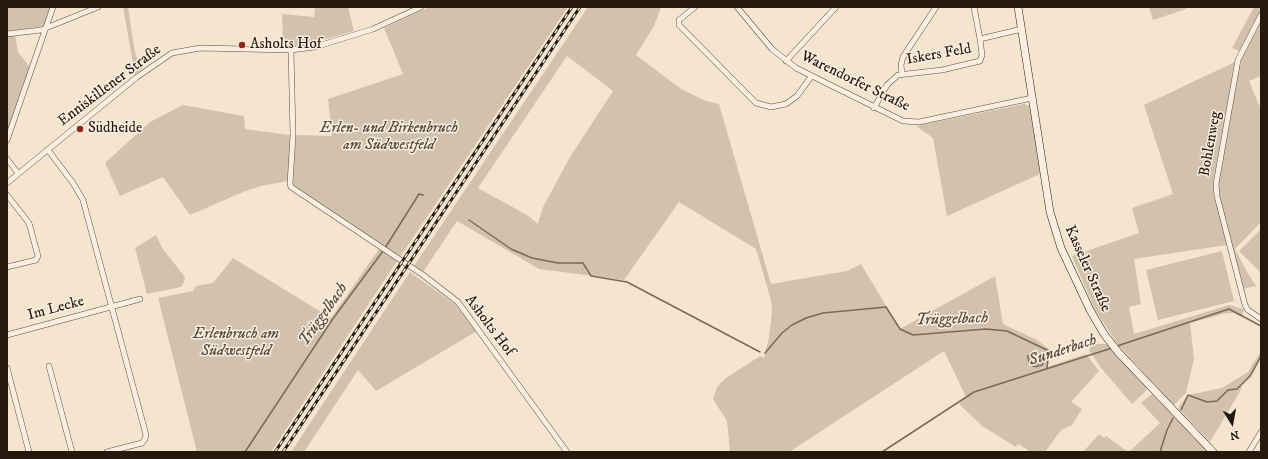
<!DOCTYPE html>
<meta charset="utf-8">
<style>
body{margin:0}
#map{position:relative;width:1268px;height:459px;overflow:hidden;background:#f6e5ce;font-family:"IM FELL DW Pica",serif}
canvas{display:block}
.frame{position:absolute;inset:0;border:8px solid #24190c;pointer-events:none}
.north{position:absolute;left:1212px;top:403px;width:40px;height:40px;-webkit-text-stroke:3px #f9eedf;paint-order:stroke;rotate:169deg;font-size:11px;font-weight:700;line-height:16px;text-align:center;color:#24190c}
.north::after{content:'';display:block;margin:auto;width:14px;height:18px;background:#24190c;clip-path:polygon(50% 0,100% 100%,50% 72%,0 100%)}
</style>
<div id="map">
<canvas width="1268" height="459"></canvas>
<div class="frame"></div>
<div class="north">N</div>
</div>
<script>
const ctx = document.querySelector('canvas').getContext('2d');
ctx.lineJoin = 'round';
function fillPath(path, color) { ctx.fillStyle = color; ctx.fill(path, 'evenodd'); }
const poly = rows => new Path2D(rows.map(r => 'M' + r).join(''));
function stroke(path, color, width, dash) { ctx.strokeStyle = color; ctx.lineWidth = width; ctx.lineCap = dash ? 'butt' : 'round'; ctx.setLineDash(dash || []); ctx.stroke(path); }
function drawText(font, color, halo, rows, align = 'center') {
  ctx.font = font + ' "IM FELL DW Pica",serif'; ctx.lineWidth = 3; ctx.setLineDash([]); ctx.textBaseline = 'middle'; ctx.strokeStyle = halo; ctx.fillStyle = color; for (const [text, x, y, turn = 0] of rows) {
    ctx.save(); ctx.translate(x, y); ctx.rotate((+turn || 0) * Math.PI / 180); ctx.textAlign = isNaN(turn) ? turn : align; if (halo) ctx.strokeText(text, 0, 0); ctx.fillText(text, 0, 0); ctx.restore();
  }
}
const green = poly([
 [7,7,51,7,45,26,7,31],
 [123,7,128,7,135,53,138,61,143,68,135,74],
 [315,7,348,7,354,31,308,44,295,46,285,45,283,41,282,14,314,17],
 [429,7,568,7,400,257,293,185,296,135,332,136,328,99,403,74,384,28],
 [588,7,661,7,654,26,636,55,681,89,706,101,719,104,771,284,847,271,861,264,900,329,995,276,1003,324,1037,340,1050,350,1047,367,1086,354,1099,371,1071,402,1082,409,1072,425,1061,430,1045,452,1031,452,1018,444,1016,447,982,426,959,404,966,397,944,351,789,452,730,452,727,421,713,399,717,387,726,378,760,356,764,358,769,337,772,312,771,300,756,249,679,202,624,280,539,269,457,221,423,272,414,266],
 [567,56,613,91,570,157,543,207,538,224,527,215,478,188],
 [1149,7,1186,7,1186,9,1153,20],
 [1254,7,1261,7,1261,10,1239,51,1232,48],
 [1261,20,1261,76,1249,81,1261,110,1261,222,1235,249,1247,272,1256,286,1243,289,1219,195,1218,183,1239,65,1242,64,1240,61,1242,56],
 [15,35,18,52,30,67,7,134,7,36],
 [1235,62,1213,183,1227,245,1134,259,1141,304,1129,307,1134,334,1229,305,1244,309,1242,317,1234,313,1227,313,1190,323,1194,359,1186,393,1174,405,1119,346,1095,310,1072,256,1139,233,1132,208,1173,194,1144,105],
 [1024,104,1030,106,1040,174,947,216,933,138,916,126],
 [183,105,244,116,245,129,290,135,288,181,261,186,243,192,190,215,163,177,120,196,105,163,150,122],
 [1261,229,1261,273,1239,251],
 [156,235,162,248,185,277,184,282,181,287,147,294,135,248],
 [379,249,397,261,271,452,197,452,158,298,193,291,196,286,213,283,233,258,331,318],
 [1222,251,1234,301,1158,320,1146,270],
 [410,272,456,305,477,331,376,391,358,370,304,452,291,452],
 [1094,344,1107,344,1146,387,1147,390,1132,404,1101,368,1089,350,1090,347],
 [1261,351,1261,359,1251,377,1241,386,1242,388,1210,442,1179,409,1179,406,1188,395,1222,388,1248,372],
 [1152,394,1206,450,1207,452,1129,452,1160,423,1141,403],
 [1099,434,1104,438,1106,436,1128,452,1083,452]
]);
const water = poly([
 [1034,353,1042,358,1043,365,1036,367,1030,365,1027,356,1034,353]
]);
const stream = poly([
 [469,220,511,249,532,258,558,263,583,263,591,276,627,282,760,352],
 [385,248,419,194,423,195],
 [1117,346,1229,309,1261,326],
 [765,353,782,333,792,325,806,318,823,313,886,307,900,329,913,335,986,329,1007,331,1049,351,1047,368],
 [1181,410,1188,395,1207,402,1217,401,1228,390,1237,389,1250,376,1261,356],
 [245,452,332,320,383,251],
 [882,452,974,392,1112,348],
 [1160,452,1167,430,1173,418]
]);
const street = poly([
 [695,7,679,20,679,25,756,103,771,107,786,104,797,96,811,77],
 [737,7,772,49,796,68,903,121,919,122,1032,98],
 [974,7,980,39,1022,29],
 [1261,15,1238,60,1216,184,1217,196,1245,305,1248,310,1261,319],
 [7,34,41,30,98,7],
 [291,50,293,135,290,184,291,187,423,275,458,302,567,452],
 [786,61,836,7],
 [902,74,901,65,903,57,936,7],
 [874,108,887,85,898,75,942,70,980,61,982,55,980,39],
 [7,140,53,7],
 [48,150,73,183,83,200,146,435,145,439,142,443,107,452],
 [7,159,18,173],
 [7,183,137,77,172,53,200,48,291,50,315,47,373,29,421,7],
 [7,195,29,223,38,256,36,260,7,267],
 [7,335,140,299],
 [49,366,72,452],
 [7,368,29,452],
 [1249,452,1261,432]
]);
const secondary = poly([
 [1018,7,1050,212,1061,248,1090,310,1104,334,1118,352,1213,452]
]);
const rail = poly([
 [275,452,572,7],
 [283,452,580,7]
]);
const markers = [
 [242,45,4,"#8f2418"],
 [80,129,4,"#8f2418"]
];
const poiNames = [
 ["Asholts Hof",250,45],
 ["Südheide",88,129]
];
const streetNames = [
 ["Iskers Feld",939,55,-10],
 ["Warendorfer Straße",855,82,26],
 ["Enniskillener Straße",110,86,-37],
 ["Bohlenweg",1211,144,-80],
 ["Kasseler Straße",1087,269,66],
 ["Im Lecke",56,309,-15],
 ["Asholts Hof",489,326,53]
];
const parkNames = [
 ["Erlen- und Birkenbruch",389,129],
 ["am Südwestfeld",389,146],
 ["Erlenbruch am",236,335],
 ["Südwestfeld",236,352]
];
const waterNames = [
 ["Trüggelbach",324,315,-55],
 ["Trüggelbach",952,320,-2],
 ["Sunderbach",1063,351,-18]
];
fillPath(green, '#d2c2ad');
fillPath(water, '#afa08c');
stroke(water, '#776a59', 1);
stroke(stream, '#776a59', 1.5);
stroke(street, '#584c3c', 6);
stroke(secondary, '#24190c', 8);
stroke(street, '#f9eedf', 5);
stroke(secondary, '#f9eedf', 7);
stroke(rail, '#24190c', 3);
stroke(rail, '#f9eedf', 1.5, [4.5]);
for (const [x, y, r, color] of markers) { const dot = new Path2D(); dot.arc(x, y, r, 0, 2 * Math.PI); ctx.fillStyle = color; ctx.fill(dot); stroke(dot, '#f9eedf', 1.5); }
drawText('15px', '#24190c', '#f9eedf', poiNames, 'left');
drawText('15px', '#24190c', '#f9eedf', streetNames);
drawText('italic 15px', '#584c3c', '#f9eedf', parkNames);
drawText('italic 16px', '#5c4f3f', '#f9eedf', waterNames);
</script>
